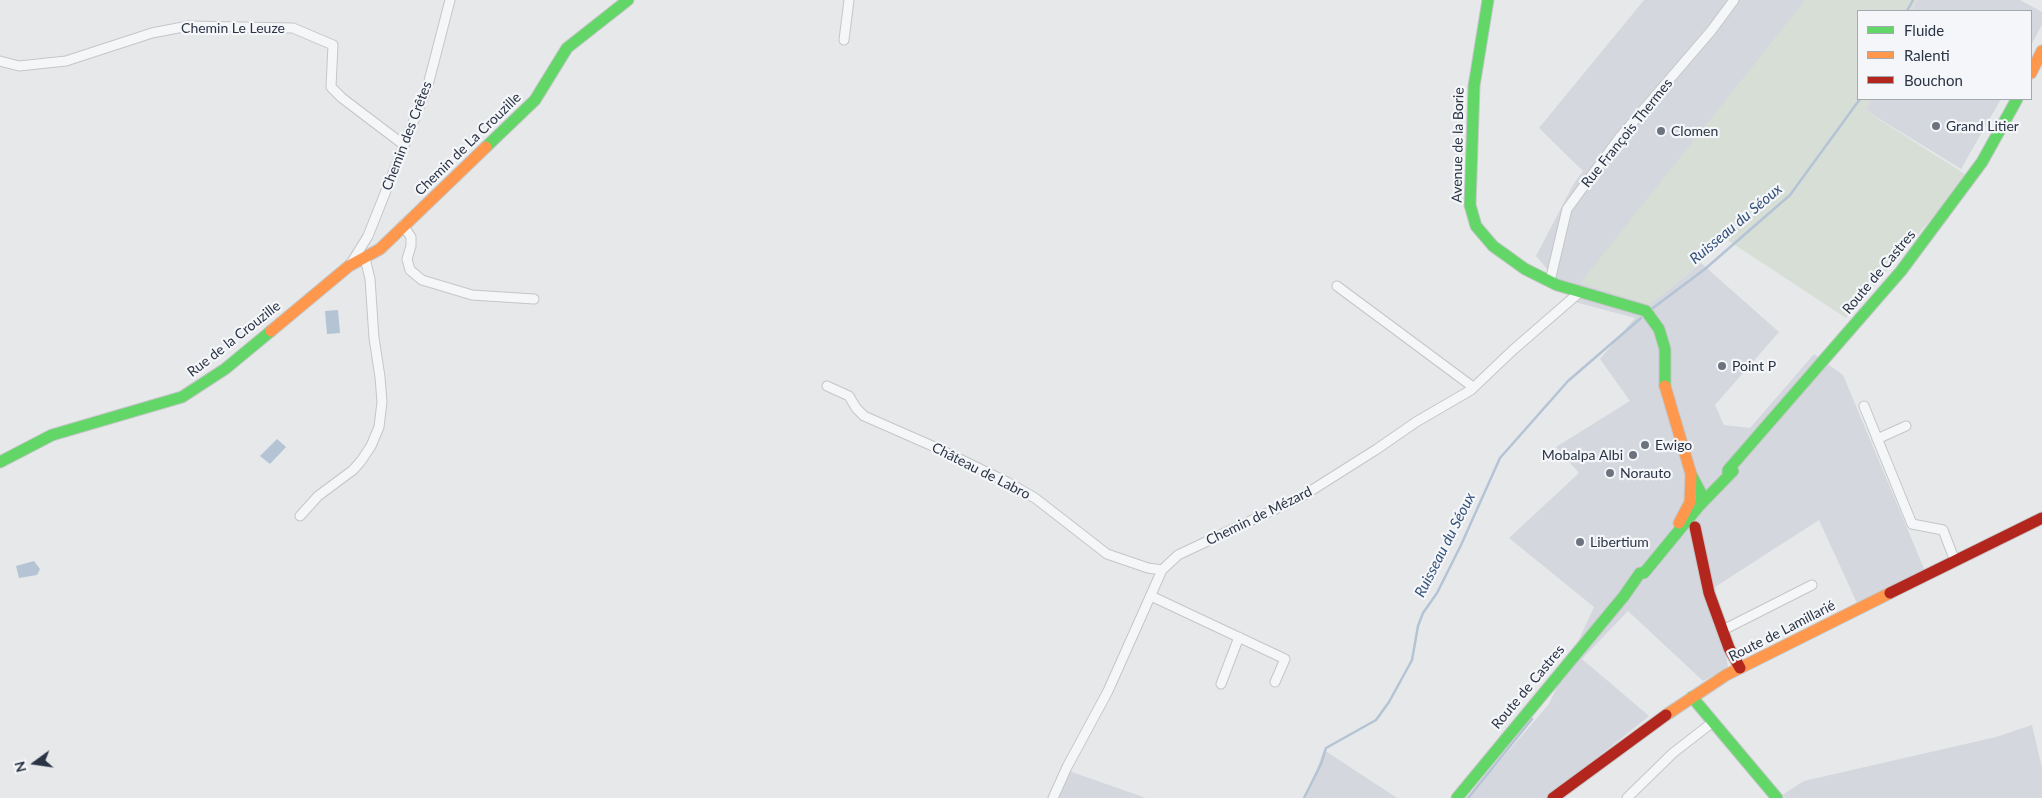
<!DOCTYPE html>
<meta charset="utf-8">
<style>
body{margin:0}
#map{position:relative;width:2042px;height:798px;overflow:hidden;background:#e6e8ea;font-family:Lato,sans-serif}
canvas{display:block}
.legend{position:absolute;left:1857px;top:10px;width:175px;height:90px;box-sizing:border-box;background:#f4f6f9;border:1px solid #a4a8b1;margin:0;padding:6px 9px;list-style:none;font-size:15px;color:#2b3445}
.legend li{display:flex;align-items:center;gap:10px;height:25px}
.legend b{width:25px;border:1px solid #a4a8b1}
.north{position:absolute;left:10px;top:738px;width:50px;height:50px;-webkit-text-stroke:4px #f4f6f9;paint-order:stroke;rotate:256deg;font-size:14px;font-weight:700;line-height:20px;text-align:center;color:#2b3445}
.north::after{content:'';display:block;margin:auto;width:18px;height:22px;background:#2b3445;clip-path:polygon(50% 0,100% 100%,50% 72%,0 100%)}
</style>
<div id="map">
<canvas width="2042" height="798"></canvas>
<ul class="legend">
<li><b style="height:6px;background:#63d668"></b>Fluide</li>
<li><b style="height:6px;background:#ff974d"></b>Ralenti</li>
<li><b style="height:6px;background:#b3261e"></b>Bouchon</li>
</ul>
<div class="north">N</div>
</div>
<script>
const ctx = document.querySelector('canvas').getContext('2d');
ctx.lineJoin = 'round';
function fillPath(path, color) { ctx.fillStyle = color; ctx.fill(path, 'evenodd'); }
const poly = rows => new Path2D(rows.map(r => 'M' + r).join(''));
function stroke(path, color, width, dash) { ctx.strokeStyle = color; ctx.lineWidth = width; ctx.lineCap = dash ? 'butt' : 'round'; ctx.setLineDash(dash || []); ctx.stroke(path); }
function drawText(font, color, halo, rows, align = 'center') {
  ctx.font = font + ' Lato,sans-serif'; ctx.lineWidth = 4.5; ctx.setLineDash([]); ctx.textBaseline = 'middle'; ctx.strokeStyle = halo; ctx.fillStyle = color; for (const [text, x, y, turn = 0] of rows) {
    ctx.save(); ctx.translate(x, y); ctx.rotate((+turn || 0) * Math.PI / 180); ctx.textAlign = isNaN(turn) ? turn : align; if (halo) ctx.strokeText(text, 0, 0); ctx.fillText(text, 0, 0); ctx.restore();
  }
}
const built = poly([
 [1644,0,1806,0,1649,305,1701,263,1779,332,1715,405,1724,425,1750,428,1814,354,1843,375,1925,571,1857,603,1819,520,1715,587,1728,667,1703,681,1628,611,1582,659,1649,716,1547,798,1468,798,1549,704,1594,607,1509,538,1579,473,1556,447,1630,401,1600,359,1635,318,1575,302,1536,256,1573,185,1583,171,1539,128],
 [1917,0,2020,0,2042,12,2042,25,2031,45,2031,11,1912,11],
 [1871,99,2001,99,1961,169,1865,110],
 [2032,725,2042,768,2042,798,1785,798,1782,795,1804,781,1996,737],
 [1324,750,1397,798,1306,798],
 [1069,771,1146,798,1058,798]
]);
const green = poly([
 [1805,0,1917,0,1912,11,1858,11,1858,99,1871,99,1866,111,1968,176,1846,318,1726,239,1701,263,1649,305,1580,283]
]);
const water = poly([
 [338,310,340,333,327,334,325,311],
 [277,439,286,447,270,464,260,456],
 [34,561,40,569,37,575,19,578,16,566]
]);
const stream = poly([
 [1907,11,1913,0],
 [1653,308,1705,269,1790,195,1860,99],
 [1304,798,1321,764,1326,748,1376,720,1389,702,1412,660,1418,626,1423,613,1437,593,1461,545,1500,458,1568,381,1641,318],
 [1468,798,1532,719]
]);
const street = poly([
 [844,40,849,0],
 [0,61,19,66,66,61,152,33,188,26,293,28,333,45,331,87,342,98,404,145],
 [404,224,404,227,411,237,411,246,407,259,410,270,422,280,472,295,534,299],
 [350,265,368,236,428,85,450,0],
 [1550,281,1567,209,1620,137,1711,31,1734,0],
 [1337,286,1473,387],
 [827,386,849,396,856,408,864,416,937,448,1007,482,1035,498,1107,554,1148,568,1162,570],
 [1864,406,1912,524,1943,530,1955,561],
 [1877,439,1906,426],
 [300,516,318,496,353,470,361,461,371,446,379,427,382,402,380,377,374,338,370,279,365,258],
 [1151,596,1285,659,1275,682],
 [1723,630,1812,585],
 [1221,684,1239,637],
 [1053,798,1067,767,1108,691,1162,570,1178,555,1301,497,1377,449,1416,422,1471,390,1513,350,1581,291],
 [1627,798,1673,753,1713,722]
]);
const fast = poly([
 [1488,0,1474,86,1470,205,1476,226,1493,246,1525,269,1557,285,1646,311,1659,329,1665,349,1665,386],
 [486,147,535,100,567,48,628,0],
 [0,462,52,435,182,397,225,369,271,331],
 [1728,474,1728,470,1901,271,1982,162,2017,99],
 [1692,476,1702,495,1699,506],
 [1692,697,1777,798],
 [1457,798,1624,596,1640,573,1644,573,1699,506,1733,471]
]);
const slow = poly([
 [2031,73,2042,51],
 [271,331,349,266,380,249,486,147],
 [1665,386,1691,474,1690,502,1679,523],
 [1666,715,1726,675,1890,593]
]);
const jam = poly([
 [1695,527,1709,593,1729,648,1740,668],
 [1890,593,2042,518],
 [1553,798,1666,715]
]);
const markers = [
 [1936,126,5,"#6c737f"],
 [1661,131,5,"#6c737f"],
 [1722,366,5,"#6c737f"],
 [1645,445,5,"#6c737f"],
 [1633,455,5,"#6c737f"],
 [1610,473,5,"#6c737f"],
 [1580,542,5,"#6c737f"]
];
const streetNames = [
 ["Chemin Le Leuze",233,28],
 ["Rue François Thermes",1627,133,-51],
 ["Chemin des Crêtes",407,136,-69],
 ["Chemin de La Crouzille",468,144,-44],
 ["Avenue de la Borie",1458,145,-89],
 ["Route de Castres",1879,272,-50],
 ["Rue de la Crouzille",234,339,-38],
 ["Château de Labro",981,471,27],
 ["Chemin de Mézard",1259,516,-26],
 ["Route de Lamillarié",1782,631,-27],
 ["Route de Castres",1528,687,-50]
];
const poiNames = [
 ["Grand Litier",1946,126],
 ["Clomen",1671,131],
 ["Point P",1732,366],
 ["Ewigo",1655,445],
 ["Mobalpa Albi",1623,455,"right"],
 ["Norauto",1620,473],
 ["Libertium",1590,542]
];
const waterNames = [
 ["Ruisseau du Séoux",1736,224,-40],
 ["Ruisseau du Séoux",1445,545,-63]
];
fillPath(built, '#d4d7dd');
fillPath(green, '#d6ded6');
fillPath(water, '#b4c4d5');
stroke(stream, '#b4c4d5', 2.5);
stroke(street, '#c4c6c8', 11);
stroke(fast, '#c4c6c8', 13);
stroke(slow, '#c4c6c8', 13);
stroke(jam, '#c4c6c8', 13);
stroke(street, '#f5f6f7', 9);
stroke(fast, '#63d668', 11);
stroke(slow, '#ff974d', 11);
stroke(jam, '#b3261e', 11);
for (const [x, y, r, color] of markers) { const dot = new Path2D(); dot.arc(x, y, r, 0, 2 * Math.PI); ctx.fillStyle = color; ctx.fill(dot); stroke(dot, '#f4f6f9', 2); }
drawText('14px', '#2b3445', '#f4f6f9', streetNames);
drawText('14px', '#2b3445', '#f4f6f9', poiNames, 'left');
drawText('italic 15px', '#34527a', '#f4f6f9', waterNames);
</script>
